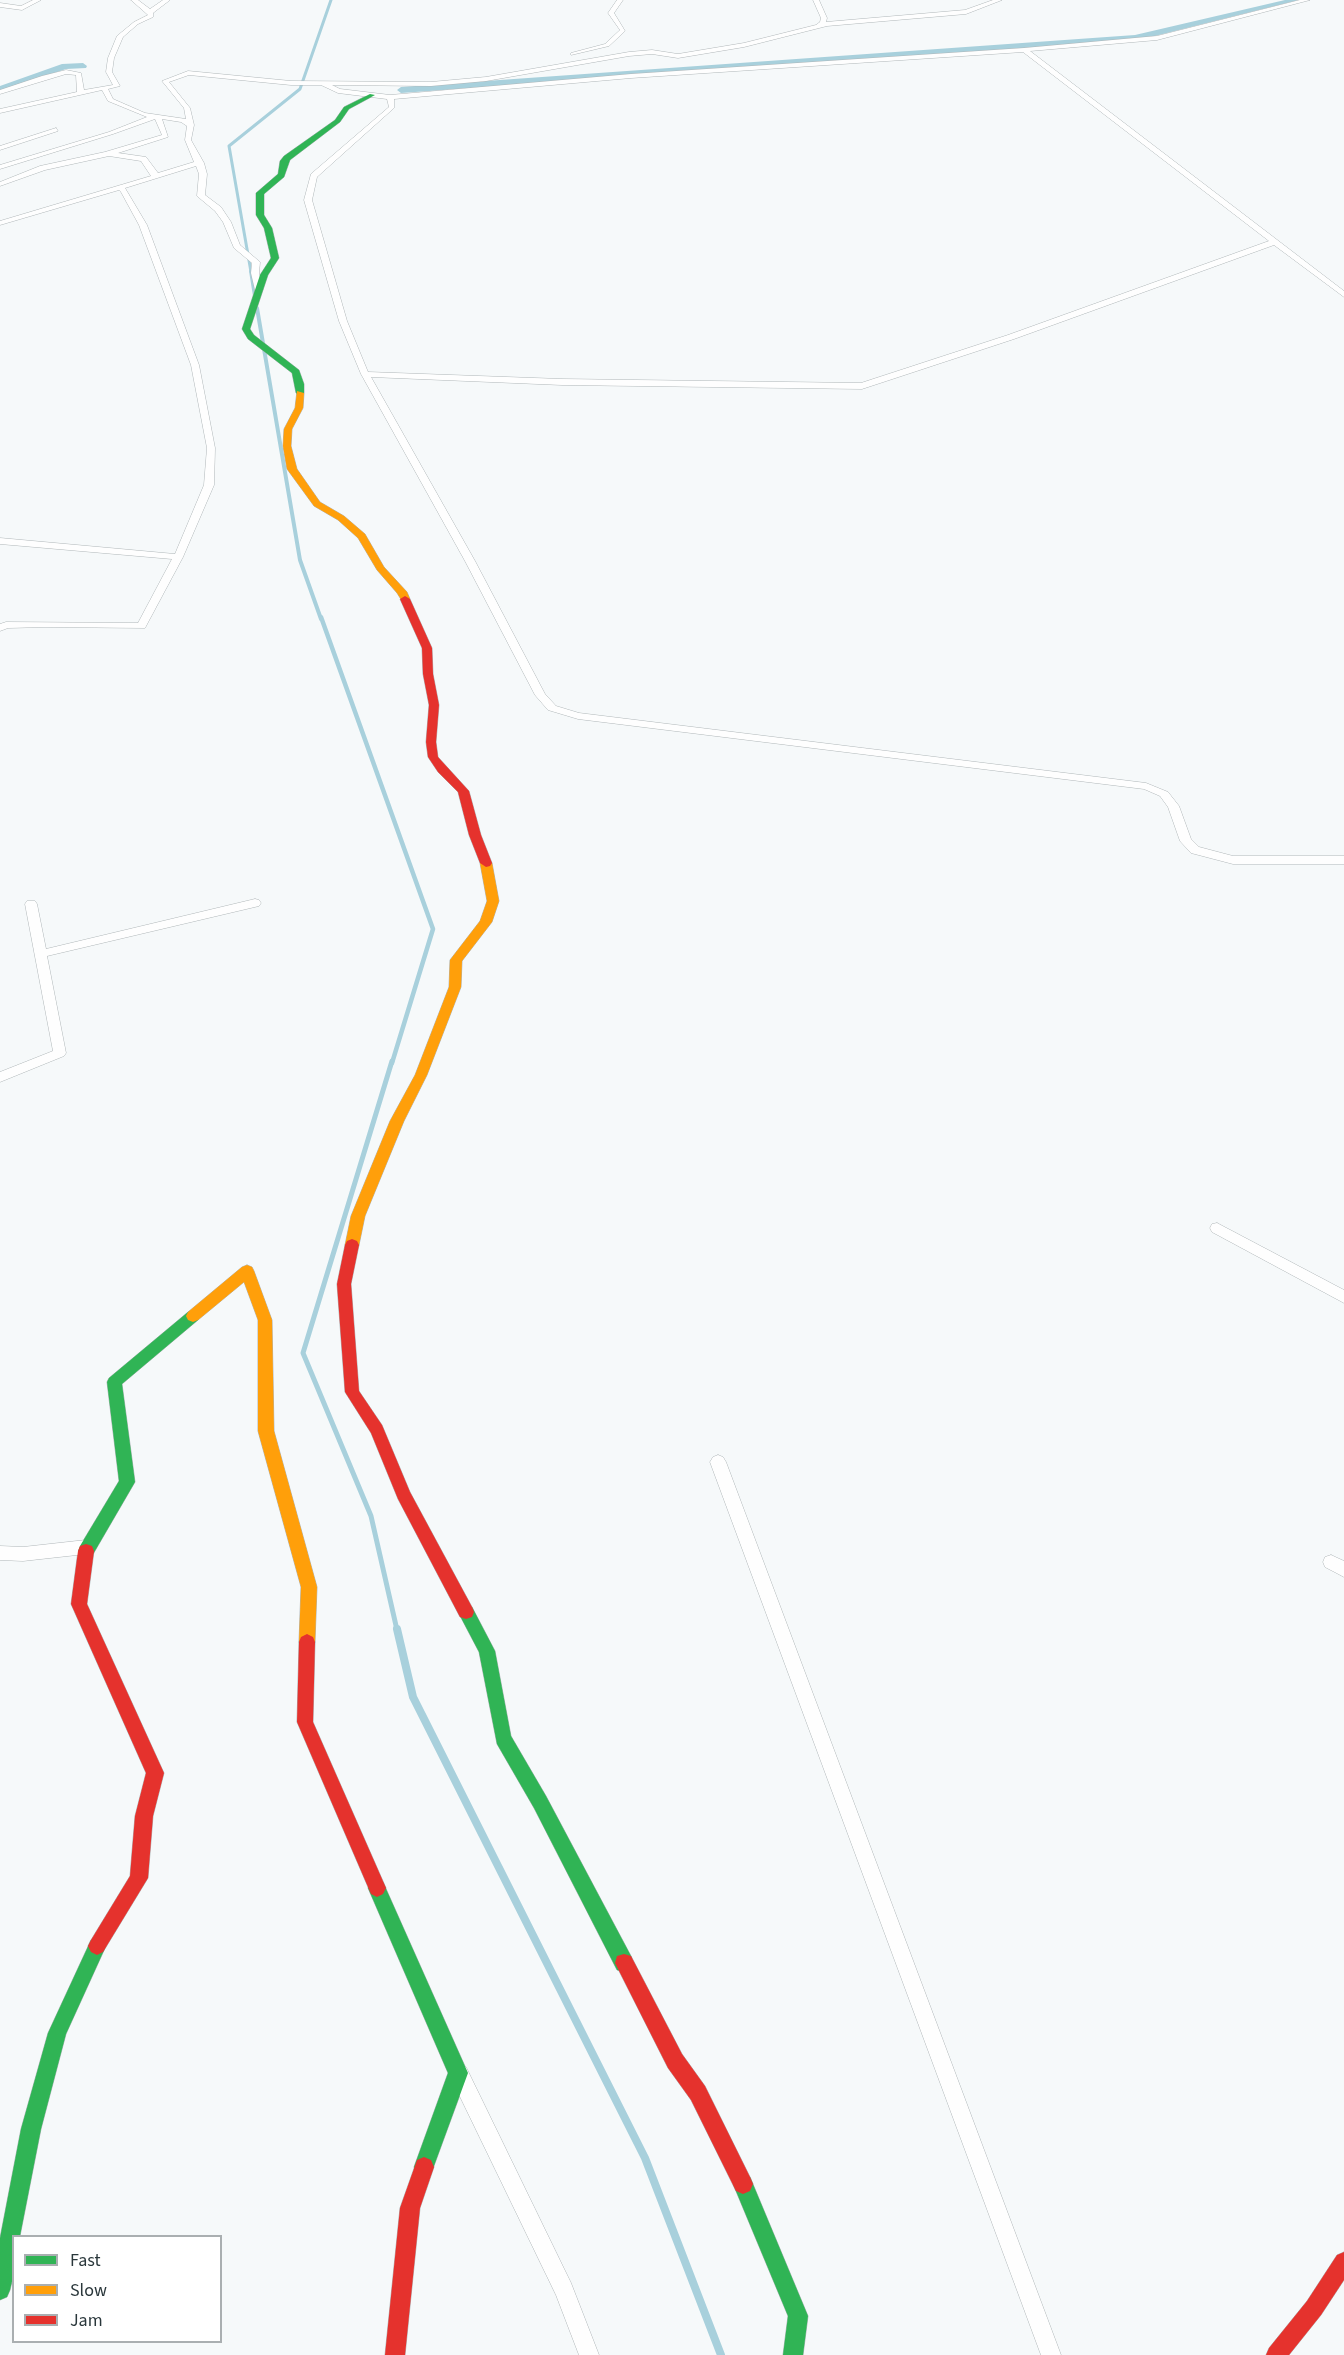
<!DOCTYPE html>
<style>
body{margin:0}
#map{position:relative;width:1344px;height:2355px;overflow:hidden;background:#f6f9fa;font-family:"Source Sans 3",sans-serif}
canvas{display:block}
.legend{position:absolute;left:12px;top:2235px;width:210px;height:108px;box-sizing:border-box;background:#fff;border:2px solid #aaafb1;margin:0;padding:8px 10px;list-style:none;font-size:18px;color:#2a373b}
.legend li{display:flex;align-items:center;gap:12px;height:30px}
.legend b{width:30px;border:2px solid #aaafb1}
</style>
<div id="map">
<canvas width="1344" height="2355"></canvas>
<ul class="legend">
<li><b style="height:8px;background:#30b455"></b>Fast</li>
<li><b style="height:8px;background:#ff9f0a"></b>Slow</li>
<li><b style="height:8px;background:#e5322d"></b>Jam</li>
</ul>
</div>
<script>
const ctx = document.querySelector('canvas').getContext('2d');
ctx.lineJoin = 'round';
const poly = rows => new Path2D(rows.map(r => 'M' + r).join(''));
function stroke(path, color, width, dash) { ctx.strokeStyle = color; ctx.lineWidth = width; ctx.lineCap = dash ? 'butt' : 'round'; ctx.setLineDash(dash || []); ctx.stroke(path); }
function fillPath(path, color) { ctx.fillStyle = color; ctx.fill(path, 'evenodd'); }
const streamFar4 = poly([
 [251,272,229,146,300,89,331,0]
]);
const streamFar3 = poly([
 [251,271,255,296],
 [257,308,300,560,321,619]
]);
const streamFar2 = poly([
 [321,617,433,929,392,1063]
]);
const streamFar1 = poly([
 [392,1061,303,1353,371,1516,397,1630]
]);
const stream = poly([
 [397,1629,413,1697,645,2158,721,2355]
]);
const canal = poly([
 [1285,0,1299,0,1135,41,401,93,397,90,401,87,1135,35,1285,0],
 [83,63,87,66,86,68,66,69,0,92,0,86,62,64,83,63]
]);
const street = poly([
 [33,0,41,0,22,10,0,7,0,3,21,6,33,0],
 [131,0,138,0,150,9,163,0,170,0,153,13,153,17,138,24,123,37,114,58,112,72,120,86,108,89,113,99,145,113,186,119,184,108,162,81,188,71,291,81,431,82,486,77,629,52,652,50,678,54,744,43,816,25,820,22,821,18,813,0,819,0,827,18,826,22,965,10,993,0,1002,0,966,14,827,26,744,47,678,58,652,54,629,56,486,81,431,86,332,85,340,89,390,95,631,74,1024,48,1157,36,1300,0,1310,0,1157,40,1030,51,1344,291,1344,297,1274,245,1014,339,862,389,562,385,371,377,475,561,545,694,556,706,579,713,1146,783,1168,792,1179,806,1191,839,1199,847,1233,856,1344,856,1344,864,1233,864,1191,853,1180,841,1168,807,1160,796,1144,789,578,719,548,710,535,695,465,561,361,374,339,321,304,200,311,174,389,107,387,99,338,93,321,85,291,85,189,75,169,82,190,108,194,125,191,140,204,163,207,174,205,195,221,207,231,222,240,245,260,262,259,273,263,290,259,292,255,290,251,273,252,263,234,248,223,222,215,211,197,196,199,174,196,166,125,188,147,225,199,365,215,448,214,485,183,557,145,628,45,627,8,628,0,631,0,624,6,622,138,623,172,559,0,544,0,538,175,554,204,485,207,448,191,365,139,225,121,192,119,190,0,225,0,221,151,176,141,161,109,156,45,170,0,186,0,182,40,166,105,152,162,135,155,119,113,134,0,169,0,165,109,132,147,117,108,101,102,90,0,113,0,109,77,92,76,75,66,74,0,94,0,90,42,76,66,70,81,73,84,90,113,85,106,72,108,58,117,36,134,22,148,15,131,0],
 [1023,52,1269,241,1008,335,861,383,562,379,368,372,347,321,312,200,317,177,394,108,394,99,631,78,1023,52],
 [162,119,181,122,187,126,185,140,194,162,158,173,146,157,118,153,168,137,162,119],
 [617,0,623,0,614,13,625,31,609,46,571,55,571,53,605,44,620,30,608,13,617,0],
 [56,128,58,131,0,150,0,146,56,128],
 [255,899,259,900,261,903,259,906,47,956,66,1053,64,1056,0,1082,0,1072,53,1051,25,904,27,901,35,901,37,904,46,949,255,899],
 [1217,1223,1344,1290,1344,1303,1212,1232,1210,1228,1212,1224,1217,1223],
 [718,1455,723,1457,726,1462,1061,2355,1041,2355,710,1462,713,1457,718,1455],
 [86,1540,92,1542,94,1547,92,1552,86,1554,23,1561,0,1560,0,1546,23,1547,86,1540],
 [1331,1555,1344,1561,1344,1577,1325,1567,1323,1562,1325,1557,1331,1555],
 [459,2064,466,2067,571,2283,599,2355,579,2355,556,2295,449,2074,452,2067,459,2064]
]);
const fast = poly([
 [370,94,375,95,349,109,340,122,290,160,284,177,264,194,264,215,272,228,279,258,268,275,250,329,254,335,299,370,304,384,304,393,300,396,296,393,292,373,248,339,242,329,260,275,271,258,264,228,256,215,256,193,278,174,280,161,284,156,335,120,344,107,370,94],
 [193,1310,198,1312,200,1316,198,1320,122,1384,135,1482,92,1556,86,1558,80,1556,78,1551,80,1546,119,1481,107,1382,109,1378,188,1312,193,1310],
 [466,1605,472,1607,495,1651,511,1736,546,1796,631,1956,633,1963,631,1970,624,1972,617,1970,534,1808,497,1744,479,1652,458,1612,460,1607,466,1605],
 [377,1879,383,1882,468,2073,431,2174,424,2177,417,2174,414,2167,448,2073,368,1888,371,1882,377,1879],
 [97,1937,103,1940,106,1946,66,2034,41,2129,20,2236,14,2236,14,2273,10,2290,7,2297,0,2300,0,2238,21,2129,48,2033,91,1940,97,1937],
 [743,2174,750,2177,808,2316,803,2355,783,2355,788,2316,733,2184,736,2177,743,2174]
]);
const slow = poly([
 [297,391,304,393,303,408,292,429,291,446,297,469,320,502,344,516,365,534,384,567,407,592,410,599,408,601,402,601,397,593,377,570,358,538,338,520,314,506,287,469,283,446,284,429,295,408,297,391],
 [486,859,492,863,499,901,492,922,462,961,461,987,427,1075,404,1121,365,1216,359,1245,357,1249,347,1249,345,1245,351,1216,390,1121,415,1075,449,987,450,960,480,921,487,901,480,863,486,859],
 [247,1265,252,1267,254,1271,272,1320,274,1431,317,1587,315,1642,313,1647,307,1650,301,1647,299,1642,301,1587,258,1431,258,1320,244,1282,198,1320,193,1322,188,1320,186,1316,188,1312,242,1267,247,1265]
]);
const jam = poly([
 [405,596,410,599,432,648,433,674,439,705,436,742,438,757,469,791,481,835,492,863,490,866,486,867,480,863,469,835,458,792,438,772,428,757,426,742,429,705,423,674,422,648,400,599,405,596],
 [352,1239,357,1241,359,1245,351,1284,359,1391,382,1425,410,1492,472,1607,474,1612,472,1617,466,1619,460,1617,398,1499,371,1433,345,1392,337,1284,345,1245,347,1241,352,1239],
 [86,1544,92,1546,94,1551,87,1604,164,1773,153,1816,148,1878,103,1952,97,1955,91,1952,88,1946,91,1940,130,1876,135,1816,146,1773,71,1604,78,1551,80,1546,86,1544],
 [307,1634,313,1637,315,1642,313,1722,386,1888,383,1894,377,1897,371,1894,297,1722,299,1642,301,1637,307,1634],
 [624,1954,631,1956,682,2054,705,2086,750,2177,753,2184,750,2191,743,2194,736,2191,691,2100,668,2068,615,1963,617,1956,624,1954],
 [424,2157,431,2160,434,2167,420,2208,405,2355,385,2355,400,2208,417,2160,424,2157],
 [1344,2252,1344,2280,1321,2315,1289,2355,1266,2355,1269,2348,1307,2301,1337,2255,1344,2252]
]);
stroke(streamFar4, '#a8d0dc', 3);
stroke(streamFar3, '#a8d0dc', 4);
stroke(streamFar2, '#a8d0dc', 4.5);
stroke(streamFar1, '#a8d0dc', 5);
stroke(stream, '#a8d0dc', 8);
fillPath(canal, '#a8d0dc');
stroke(street, '#b0b7b9', 1);
stroke(fast, '#b0b7b9', 1);
stroke(slow, '#b0b7b9', 1);
stroke(jam, '#b0b7b9', 1);
fillPath(street, '#fefefe');
fillPath(fast, '#30b455');
fillPath(slow, '#ff9f0a');
fillPath(jam, '#e5322d');
</script>
